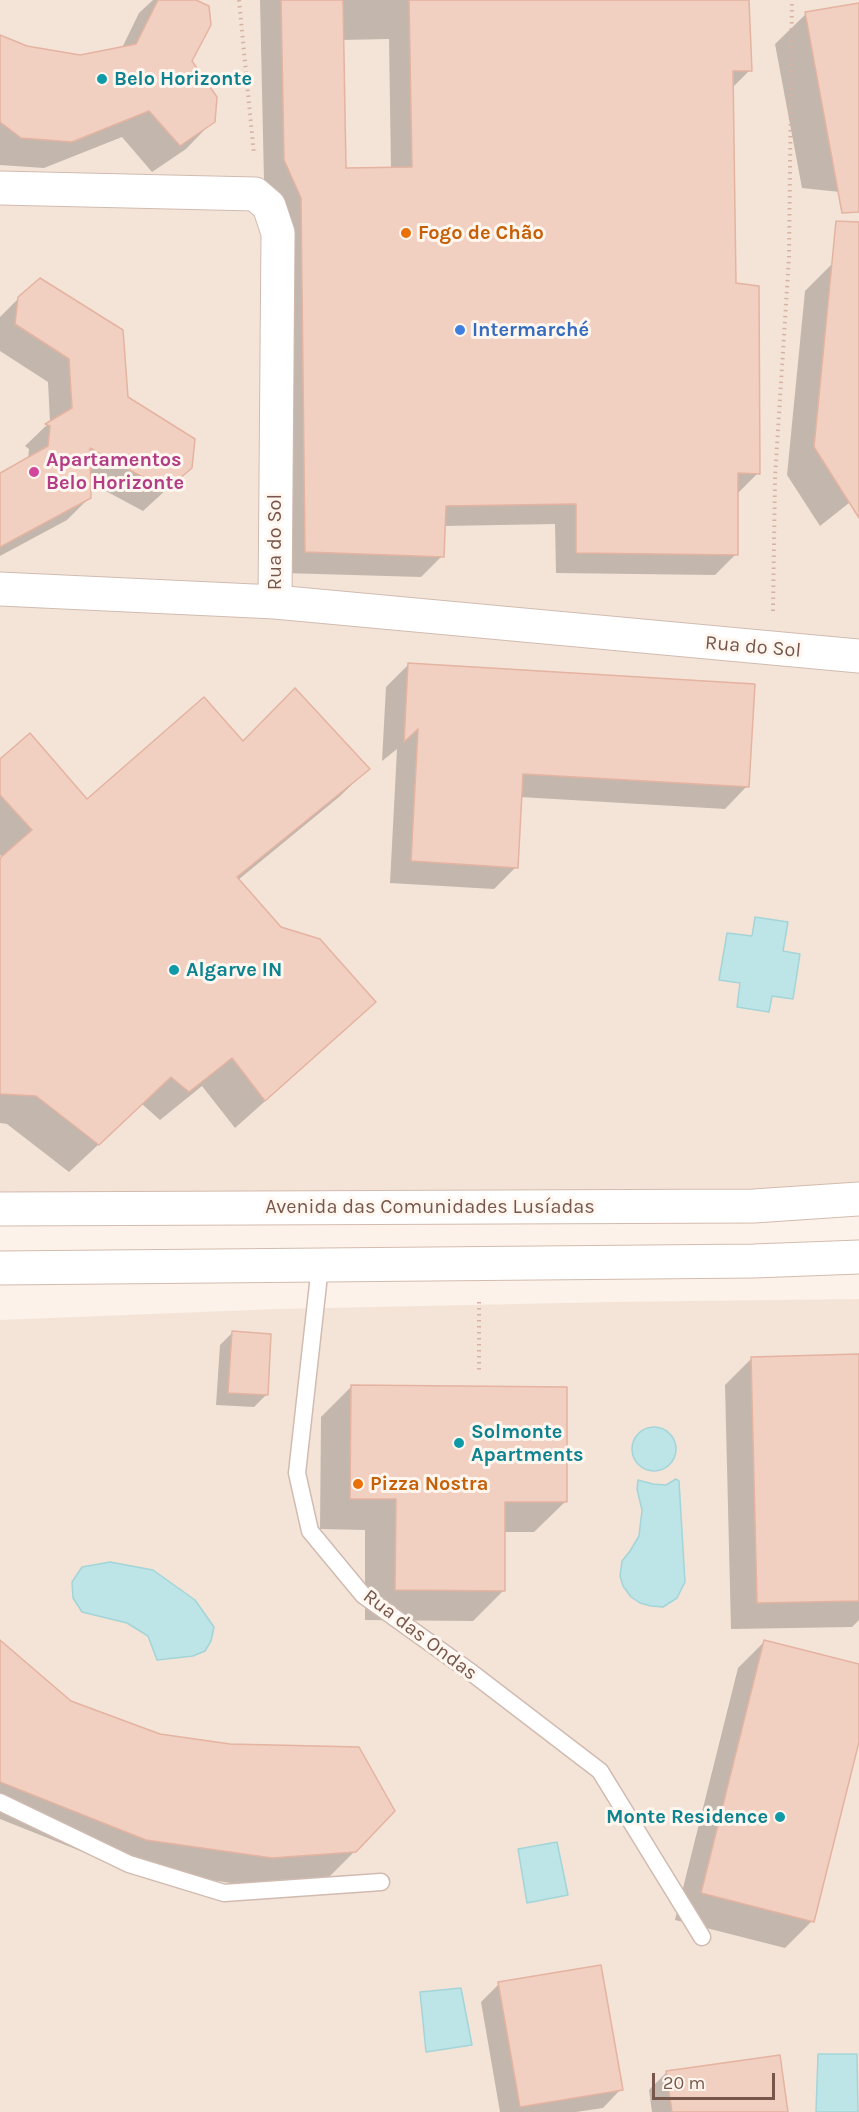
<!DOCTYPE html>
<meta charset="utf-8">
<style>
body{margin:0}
#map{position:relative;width:859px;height:2112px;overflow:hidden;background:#fcf2e9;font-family:Karla,sans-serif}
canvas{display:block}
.scale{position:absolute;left:652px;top:2073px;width:123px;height:27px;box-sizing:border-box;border:3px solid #77574c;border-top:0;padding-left:8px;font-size:18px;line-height:21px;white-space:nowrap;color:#77574c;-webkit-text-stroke:4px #fff7ef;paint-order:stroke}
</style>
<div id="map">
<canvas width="859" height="2112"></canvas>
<div class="scale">20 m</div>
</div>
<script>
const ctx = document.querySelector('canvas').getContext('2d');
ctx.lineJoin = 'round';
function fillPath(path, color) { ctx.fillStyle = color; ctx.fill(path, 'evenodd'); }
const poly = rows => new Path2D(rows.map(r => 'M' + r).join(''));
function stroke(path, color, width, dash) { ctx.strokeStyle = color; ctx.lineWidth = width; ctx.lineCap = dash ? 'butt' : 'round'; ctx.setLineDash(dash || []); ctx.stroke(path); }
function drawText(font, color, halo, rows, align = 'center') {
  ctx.font = font + ' Karla,sans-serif'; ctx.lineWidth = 6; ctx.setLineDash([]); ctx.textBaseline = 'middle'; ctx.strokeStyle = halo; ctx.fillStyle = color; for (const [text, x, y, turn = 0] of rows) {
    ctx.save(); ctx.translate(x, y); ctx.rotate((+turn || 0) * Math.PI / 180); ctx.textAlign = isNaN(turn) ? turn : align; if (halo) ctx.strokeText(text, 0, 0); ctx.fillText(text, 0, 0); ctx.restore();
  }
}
const residential = poly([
 [0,0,859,0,859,1199,0,1209],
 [859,1299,859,2112,0,2112,0,1320,277,1309,612,1302]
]);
const water = poly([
 [755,917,788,922,783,951,800,954,793,999,772,996,769,1012,737,1007,740,983,719,980,727,933,752,936,755,917],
 '632 1449a22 22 0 1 1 44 0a22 22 0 1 1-44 0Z',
 [676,1479,679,1481,685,1582,677,1598,663,1607,651,1606,640,1603,631,1597,623,1586,620,1576,622,1561,630,1551,639,1536,642,1510,637,1489,638,1480,653,1484,666,1485,676,1479],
 [110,1562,153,1570,195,1600,214,1627,211,1641,205,1651,193,1656,157,1660,148,1636,127,1623,82,1612,73,1598,72,1582,82,1567,110,1562],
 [557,1842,568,1895,527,1903,518,1849,557,1842],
 [461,1988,472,2045,426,2052,420,1992,461,1988],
 [818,2054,857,2054,858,2112,816,2112,818,2054]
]);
const shadow = poly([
 [153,0,193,0,190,61,213,121,186,149,152,172,122,137,44,168,0,165,0,37,26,48,80,57,122,48,139,13],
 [260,0,748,0,750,70,731,89,735,284,758,473,737,494,736,554,715,575,556,573,555,524,444,526,442,556,421,577,284,573,264,181],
 [389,39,391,169,344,170,342,40],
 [859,4,859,194,802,188,775,44,806,14],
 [832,264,859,264,859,495,820,526,787,475,805,291],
 [19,298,127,398,191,467,143,511,89,482,90,497,67,520,0,556,0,475,28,459,29,449,25,446,50,422,48,382,0,351,0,317],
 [408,665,747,786,725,809,520,797,516,867,494,889,390,883,397,749,382,761,386,687],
 [243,743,368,769,339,797,238,880,281,928,374,1002,345,1030,235,1128,202,1086,160,1120,142,1104,69,1172,7,1124,0,1123,0,860,3,857,0,855,0,761,87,801],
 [232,1333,267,1394,254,1407,216,1405,220,1345],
 [859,1356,859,1620,852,1627,731,1629,725,1385,752,1358],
 [352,1386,565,1502,534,1532,504,1532,504,1590,473,1621,365,1620,365,1530,320,1529,321,1417],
 [765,1641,859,1665,859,1736,812,1921,785,1948,675,1920,738,1668],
 [0,1642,70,1703,355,1851,328,1878,244,1885,118,1866,0,1819],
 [499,1984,621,2089,603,2108,576,2112,500,2112,481,2002],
 [667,2072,787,2112,652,2112,649,2090]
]);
const building = poly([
 [158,0,196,0,209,6,211,25,192,61,217,97,215,122,180,146,149,111,72,142,21,138,0,122,0,35,27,46,80,55,136,44,158,0],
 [281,0,343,0,346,168,412,167,409,0,749,0,752,71,733,71,736,283,759,286,760,474,738,473,738,555,576,553,576,504,446,506,444,557,305,552,301,198,284,160,281,0],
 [859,3,859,212,842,213,805,12,859,3],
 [836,221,859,222,859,518,814,447,836,221],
 [40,278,123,330,128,397,195,439,192,468,166,490,90,448,91,498,0,547,0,473,48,446,50,426,45,424,72,408,69,359,15,324,18,297,40,278],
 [408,663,755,684,749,787,523,774,518,868,411,861,418,729,404,742,408,663],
 [295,688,370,769,237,877,281,927,320,939,376,1002,265,1101,232,1058,189,1092,171,1077,99,1145,36,1096,0,1094,0,858,32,830,0,795,0,759,30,733,87,799,204,697,243,741,295,688],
 [232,1331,271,1334,268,1395,228,1393,232,1331],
 [859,1354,859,1601,757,1603,751,1357,859,1354],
 [351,1385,567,1387,567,1502,505,1502,505,1591,395,1590,396,1499,350,1499,351,1385],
 [0,1640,71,1701,160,1734,230,1744,359,1747,395,1811,356,1852,272,1858,146,1840,0,1782,0,1640],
 [764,1640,859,1664,859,1742,814,1922,701,1893,764,1640],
 [601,1965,623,2090,520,2107,498,1982,601,1965],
 [780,2055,788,2112,672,2112,666,2071,780,2055]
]);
const path = poly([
 [239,0,254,155],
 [773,611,775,477,789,257,792,0],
 [479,1302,479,1370]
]);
const lane = poly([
 [320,1266,297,1473,310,1531,363,1595,472,1673,600,1771,702,1937],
 [0,1802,129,1864,224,1893,381,1882]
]);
const street = poly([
 [0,188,255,194,269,206,278,233,275,602],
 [0,589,275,602,859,656]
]);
const secondary = poly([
 [0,1209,754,1206,859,1199],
 [0,1268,754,1261,859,1257]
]);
const markers = [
 [102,79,6,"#0f9aa8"],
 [406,233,6,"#e8710a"],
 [460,330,6,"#3f7fe0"],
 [34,472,6,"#d1479c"],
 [174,970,6,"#0f9aa8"],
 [459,1443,6,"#0f9aa8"],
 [358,1484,6,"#e8710a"],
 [780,1817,6,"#0f9aa8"]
];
const cultureNames = [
 ["Belo Horizonte",114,79],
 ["Algarve IN",186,970],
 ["Solmonte",471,1432],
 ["Apartments",471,1455],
 ["Monte Residence",768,1817,"right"]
];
const foodNames = [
 ["Fogo de Chão",418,233],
 ["Pizza Nostra",370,1484]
];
const shopNames = [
 ["Intermarché",472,330]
];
const hotelNames = [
 ["Apartamentos",46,460],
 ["Belo Horizonte",46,483]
];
const streetNames = [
 ["Rua do Sol",275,542,-90],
 ["Rua do Sol",753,647,5],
 ["Avenida das Comunidades Lusíadas",430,1207],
 ["Rua das Ondas",420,1635,37]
];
fillPath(residential, '#f4e4d7');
fillPath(water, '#bde4e6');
stroke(water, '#a3d5d8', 1.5);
fillPath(shadow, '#0003');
fillPath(building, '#f1cfc1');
stroke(building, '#e4b3a1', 1.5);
stroke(lane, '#d1bbb1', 19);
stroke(street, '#d1bbb1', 35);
stroke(secondary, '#d4bbae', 35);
stroke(path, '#d7b2a3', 4, [1.5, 4.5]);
stroke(lane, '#fff', 16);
stroke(street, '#fff', 33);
stroke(secondary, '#fff', 33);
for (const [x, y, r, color] of markers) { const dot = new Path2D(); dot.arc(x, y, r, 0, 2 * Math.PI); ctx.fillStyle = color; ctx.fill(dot); stroke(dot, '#fff7ef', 2); }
drawText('bold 20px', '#0d838f', '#fff7ef', cultureNames, 'left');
drawText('bold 20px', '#c56008', '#fff7ef', foodNames, 'left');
drawText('bold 20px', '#366cbe', '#fff7ef', shopNames, 'left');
drawText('bold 20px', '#b23c85', '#fff7ef', hotelNames, 'left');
drawText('20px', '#77574c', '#fff7ef', streetNames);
</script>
